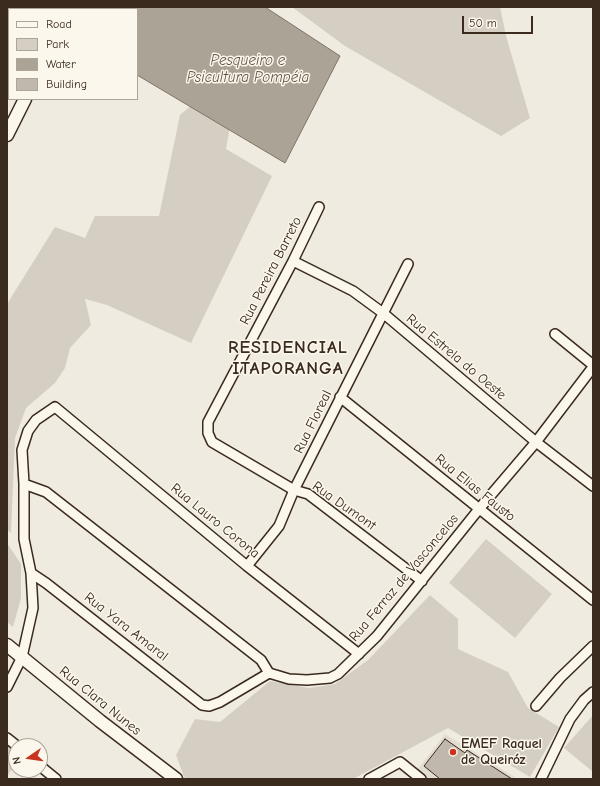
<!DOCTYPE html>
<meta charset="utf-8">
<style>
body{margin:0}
#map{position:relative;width:600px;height:786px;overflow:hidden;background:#f0ebe0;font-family:"Comic Neue",sans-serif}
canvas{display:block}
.frame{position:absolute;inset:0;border:8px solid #3b2a1e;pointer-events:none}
.legend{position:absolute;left:8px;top:8px;width:130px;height:92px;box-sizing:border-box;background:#fbf7ec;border:1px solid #aea59a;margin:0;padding:5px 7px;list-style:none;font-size:12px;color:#3b2a1e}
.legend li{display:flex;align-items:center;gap:8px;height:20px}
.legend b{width:20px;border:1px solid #aea59a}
.north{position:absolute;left:8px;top:738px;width:40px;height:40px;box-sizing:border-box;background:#fbf7ec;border:1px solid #aea59a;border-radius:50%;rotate:257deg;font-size:11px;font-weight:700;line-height:16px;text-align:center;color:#3b2a1e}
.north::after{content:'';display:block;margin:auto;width:14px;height:18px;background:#c8321e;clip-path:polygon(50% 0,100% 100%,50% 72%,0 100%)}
.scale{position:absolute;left:462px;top:16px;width:71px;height:18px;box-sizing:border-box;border:2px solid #3b2a1e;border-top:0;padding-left:5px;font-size:12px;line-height:14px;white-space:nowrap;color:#3b2a1e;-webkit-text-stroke:3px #fbf7ec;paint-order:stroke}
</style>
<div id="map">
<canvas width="600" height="786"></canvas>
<div class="frame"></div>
<ul class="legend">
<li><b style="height:5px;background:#fbf7ec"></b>Road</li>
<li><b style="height:11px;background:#d5cec3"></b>Park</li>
<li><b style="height:11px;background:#aca397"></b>Water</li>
<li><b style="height:11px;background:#c0b8ad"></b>Building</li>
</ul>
<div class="north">N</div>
<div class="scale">50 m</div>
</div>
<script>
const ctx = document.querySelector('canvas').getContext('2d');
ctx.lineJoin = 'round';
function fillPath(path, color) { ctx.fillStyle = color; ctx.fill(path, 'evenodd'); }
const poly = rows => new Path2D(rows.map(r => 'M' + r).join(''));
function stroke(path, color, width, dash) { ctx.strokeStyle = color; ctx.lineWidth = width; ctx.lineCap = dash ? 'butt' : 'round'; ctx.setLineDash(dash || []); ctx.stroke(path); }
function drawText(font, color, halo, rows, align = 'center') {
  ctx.font = font + ' "Comic Neue",sans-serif'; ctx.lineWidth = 3; ctx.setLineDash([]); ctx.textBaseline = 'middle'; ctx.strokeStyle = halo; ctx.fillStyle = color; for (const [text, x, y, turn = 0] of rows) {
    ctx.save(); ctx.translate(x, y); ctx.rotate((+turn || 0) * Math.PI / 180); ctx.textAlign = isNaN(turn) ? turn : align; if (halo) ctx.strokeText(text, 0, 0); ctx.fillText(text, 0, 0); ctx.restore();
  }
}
const built = poly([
 [445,734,518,779,428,779,417,770]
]);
const green = poly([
 [7,7,46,7,45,9,9,9,9,83,7,88],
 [292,7,500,7,506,36,530,118,501,136,345,46],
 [212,87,236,91,226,149,272,176,191,343,107,305,85,299,91,325,70,348,65,368,55,383,26,408,15,438,11,533,7,530,7,304,55,227,85,238,95,216,159,216,180,115],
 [486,539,552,594,515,638,449,583],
 [7,543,21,564,21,598,13,627,7,622],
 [430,595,458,619,458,649,508,672,528,708,559,727,530,777,448,728,353,779,188,779,184,777,176,755,195,719,220,722,270,681,309,688,335,684,368,660],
 [593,715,593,772,564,748],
 [7,745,16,754,16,764,7,776]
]);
const water = poly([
 [90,7,265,7,340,56,285,163,137,75,137,9,89,9,90,7]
]);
const building = poly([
 [445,739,465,753,467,750,512,779,440,779,424,766,445,739]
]);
const street = poly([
 [319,207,293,261,208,422,208,433,212,442,294,490,308,494,422,581],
 [293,261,353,291,383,313,536,442,593,486],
 [555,334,593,365],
 [340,397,593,600],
 [24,484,46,492,261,660,269,673,289,679,307,680,330,678,338,674,377,636,479,509,536,442,593,367],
 [247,566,279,526,294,490,408,264],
 [31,573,46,583,202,705,209,706,220,702,269,673],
 [7,687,22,657,33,608,31,573,24,539,24,484,22,450,28,431,36,420,55,407,247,566,359,654],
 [536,706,560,678,593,646],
 [7,738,17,746],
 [40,766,56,779],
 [369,779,400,762,421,779],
 [541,779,570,719,584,700,593,692]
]);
const secondary = poly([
 [68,9,69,7],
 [7,135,25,99],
 [7,645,100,721,176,779]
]);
const markers = [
 [453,752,4,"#c8321e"]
];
const streetNames = [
 ["Rua Pereira Barreto",271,271,-63],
 ["Rua Estrela do Oeste",456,357,40],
 ["Rua Floreal",313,422,-64],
 ["Rua Elias Fausto",475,488,39],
 ["Rua Dumont",344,506,35],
 ["Rua Lauro Corona",215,521,39],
 ["Rua Ferraz de Vasconcelos",404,578,-50],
 ["Rua Yara Amaral",126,627,38],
 ["Rua Clara Nunes",100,701,39]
];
const poiNames = [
 ["EMEF Raquel",461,744],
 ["de Queiróz",461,760]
];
const waterNames = [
 ["Pesqueiro e",248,61],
 ["Psicultura Pompéia",248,78]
];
const districtNames = [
 ["RESIDENCIAL",288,348],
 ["ITAPORANGA",288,369]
];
fillPath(built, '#e2dcd1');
fillPath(green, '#d5cec3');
fillPath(water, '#aca397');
stroke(water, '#7f7367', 1);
fillPath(building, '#c0b8ad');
stroke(building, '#3b2a1e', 1);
stroke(street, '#3b2a1e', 12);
stroke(secondary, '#3b2a1e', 15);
stroke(street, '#fbf7ec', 9);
stroke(secondary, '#fbf7ec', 12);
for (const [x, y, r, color] of markers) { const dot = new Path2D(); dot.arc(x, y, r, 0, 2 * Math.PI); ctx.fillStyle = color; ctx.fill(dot); stroke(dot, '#fbf7ec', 1.5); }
drawText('14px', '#3b2a1e', '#fbf7ec', streetNames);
drawText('bold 14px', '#3b2a1e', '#fbf7ec', poiNames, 'left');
drawText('italic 15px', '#635448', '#fbf7ec', waterNames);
ctx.letterSpacing = '1px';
drawText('bold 18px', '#3b2a1e', '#fbf7ec', districtNames);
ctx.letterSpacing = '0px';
</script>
